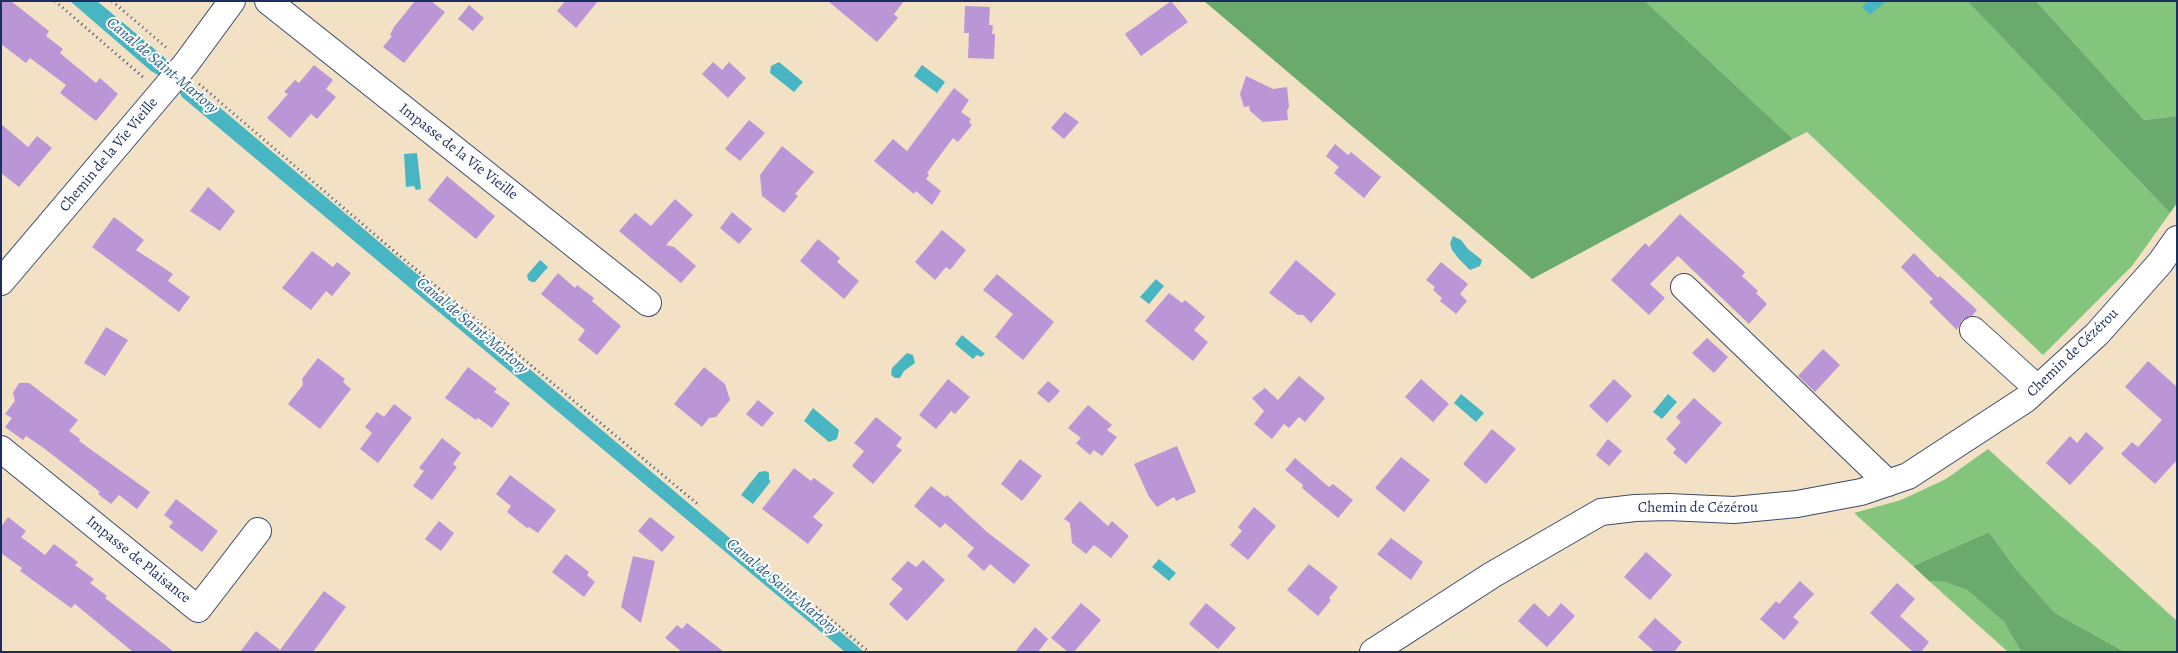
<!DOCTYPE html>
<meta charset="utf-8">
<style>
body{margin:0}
#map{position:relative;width:2178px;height:653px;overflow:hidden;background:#f2e1c5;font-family:Alegreya,serif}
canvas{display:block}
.frame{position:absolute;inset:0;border:2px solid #1b2f5e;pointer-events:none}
</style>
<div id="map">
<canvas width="2178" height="653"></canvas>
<div class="frame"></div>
</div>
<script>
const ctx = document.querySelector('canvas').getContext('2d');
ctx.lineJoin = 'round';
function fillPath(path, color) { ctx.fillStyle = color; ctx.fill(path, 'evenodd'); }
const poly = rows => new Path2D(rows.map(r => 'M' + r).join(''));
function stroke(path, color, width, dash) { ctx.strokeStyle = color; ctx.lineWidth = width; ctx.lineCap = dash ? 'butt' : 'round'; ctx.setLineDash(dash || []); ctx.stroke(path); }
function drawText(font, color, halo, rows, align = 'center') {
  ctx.font = font + ' Alegreya,serif'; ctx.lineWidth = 4; ctx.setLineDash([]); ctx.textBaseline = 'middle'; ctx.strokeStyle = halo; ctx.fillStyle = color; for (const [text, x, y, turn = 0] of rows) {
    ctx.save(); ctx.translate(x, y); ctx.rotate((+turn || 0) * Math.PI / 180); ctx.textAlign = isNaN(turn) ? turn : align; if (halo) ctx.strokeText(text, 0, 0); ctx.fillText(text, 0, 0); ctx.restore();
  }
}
const green = poly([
 [1645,1,1967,1,2170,213,2132,266,2043,355,1807,132,1793,139],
 [2036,1,2177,1,2177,116,2144,120],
 [1988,449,2177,621,2177,652,2125,652,2055,613,2015,568,1989,532,1913,566,1854,513,1901,500,1946,479],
 [1929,581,1945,582,1967,590,2004,622,2021,652,2008,652]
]);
const forest = poly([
 [1204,1,1645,1,1793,139,1532,279],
 [1967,1,2036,1,2144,120,2177,116,2177,203,2170,213],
 [1989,532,2015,568,2055,613,2125,652,2021,652,2004,622,1967,590,1945,582,1929,581,1913,566]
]);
const water = poly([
 [70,1,97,1,164,57,170,65,160,76,151,71],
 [1868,1,1886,1,1870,15,1862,7],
 [779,62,803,82,794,92,770,73,771,66],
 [922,65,945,82,937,93,914,76],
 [186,79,808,604,864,652,845,652,182,97,176,86],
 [417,153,421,189,416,190,414,186,406,187,404,154],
 [1453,236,1461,240,1468,249,1482,260,1480,266,1470,270,1459,259,1452,250,1450,243],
 [540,260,548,267,535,282,532,282,528,280,527,275],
 [1156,279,1164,286,1149,304,1140,297],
 [962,335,985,354,981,357,977,355,973,359,955,344],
 [907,353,913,355,915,363,904,371,900,378,895,378,891,375,892,368],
 [1461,394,1484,413,1476,422,1454,403],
 [1668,394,1677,402,1662,419,1653,412],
 [813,408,839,430,837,439,829,442,804,421],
 [766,471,769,473,769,480,771,481,753,504,741,495,759,472],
 [1159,559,1176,573,1169,581,1152,567]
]);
const building = poly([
 [1,1,11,1,49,31,46,36,63,49,60,53,96,83,100,78,118,94,96,121,60,93,66,85,30,58,26,63,1,44],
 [415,1,431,1,445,12,404,63,383,47,392,36,390,35,394,27],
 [565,1,598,1,576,28,557,11],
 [828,1,904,1,894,14,898,18,877,42],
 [1171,1,1188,22,1141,56,1125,34],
 [469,5,484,18,473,31,458,19],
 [965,6,990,7,989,25,993,25,992,34,995,34,994,59,968,58,969,33,964,33],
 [713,62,722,70,729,62,746,78,728,98,702,74],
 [314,65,333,80,326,89,336,97,317,119,311,114,290,138,267,118,288,94,284,92,295,80,299,83],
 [1246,76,1273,89,1287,87,1289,107,1287,111,1288,120,1263,122,1250,111,1249,106,1244,107,1240,94],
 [954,88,969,100,961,112,971,119,969,122,972,125,958,142,953,138,927,173,929,175,926,179,941,191,932,205,916,191,914,194,874,161,893,139,907,151],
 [1065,112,1079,122,1064,139,1051,128],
 [749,120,765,133,740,161,725,149],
 [1,124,28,147,37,136,52,148,19,187,1,173],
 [1335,144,1348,155,1351,152,1381,177,1364,198,1334,173,1339,167,1326,156],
 [782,146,814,172,795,194,798,196,784,213,762,196,760,175],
 [447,176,495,216,476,239,428,200],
 [208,187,235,211,220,231,190,211],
 [675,199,693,215,666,245,674,247,696,266,681,283,619,231,635,213,651,226],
 [732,212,752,229,739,244,720,228],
 [1680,214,1745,272,1742,276,1758,291,1756,293,1767,304,1749,324,1678,256,1650,284,1665,298,1649,315,1611,280,1645,243,1649,247],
 [114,217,144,240,136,250,173,274,168,281,190,297,179,312,92,247],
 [942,230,966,250,950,270,946,267,935,280,915,262],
 [818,239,840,258,837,262,859,281,844,299,800,261],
 [312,251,333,267,337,262,351,273,332,296,326,291,311,310,282,288],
 [1914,253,1938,278,1940,276,1977,310,1972,316,1962,320,1957,330,1929,302,1933,299,1901,267],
 [1296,260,1336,294,1311,323,1303,315,1298,315,1269,293],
 [1441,262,1468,284,1460,294,1467,301,1456,314,1440,301,1442,298,1433,290,1435,287,1426,280],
 [558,273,575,288,577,285,594,298,592,301,621,326,597,355,578,340,585,330,541,294],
 [997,274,1054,322,1023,360,995,337,1013,314,983,290],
 [1169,293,1182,303,1185,300,1205,317,1194,330,1208,342,1193,361,1145,321],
 [106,327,128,340,105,376,84,363],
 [1707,338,1728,357,1714,373,1692,353],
 [1823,349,1840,365,1815,392,1798,376],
 [318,358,345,379,343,382,351,389,320,429,288,404,303,385,302,379],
 [2148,361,2177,387,2177,460,2155,484,2121,454,2132,442,2138,447,2162,420,2125,387],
 [468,367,497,389,494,392,510,403,492,428,478,418,476,420,445,398],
 [704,367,725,384,730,400,716,417,709,418,702,427,674,404],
 [1299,376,1325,398,1305,422,1299,417,1289,428,1284,424,1272,439,1254,424,1264,411,1252,398,1265,388,1278,400],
 [948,379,970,397,955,414,951,411,936,429,919,415],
 [1421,379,1449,404,1433,422,1405,397],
 [1614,379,1632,396,1607,423,1589,406],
 [1048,381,1060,391,1049,403,1037,393],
 [19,383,29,383,78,420,69,431,80,439,79,441,150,492,137,509,119,495,111,504,98,494,100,492,45,449,26,436,23,440,5,427,12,418,5,414,15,401,13,393],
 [1694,398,1722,423,1686,464,1673,453,1676,449,1666,439,1681,422,1676,417],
 [758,400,774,413,762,427,746,414],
 [394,404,412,418,378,463,360,449,372,433,365,427,377,412,384,417],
 [1088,405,1112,425,1107,430,1117,437,1102,456,1094,450,1090,455,1076,443,1081,438,1068,428],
 [876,417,902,438,896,446,902,450,873,484,852,466,864,451,854,443],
 [1492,429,1516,449,1486,484,1463,464],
 [2086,432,2104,448,2070,485,2046,463,2070,436,2077,443],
 [442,438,461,453,453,464,457,467,432,500,413,486,424,471,419,468],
 [1608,439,1622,451,1609,466,1596,455],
 [1177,446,1196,492,1176,501,1174,497,1157,507,1149,497,1134,464],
 [1401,457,1430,480,1404,512,1375,488],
 [1295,458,1329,487,1333,484,1353,500,1338,518,1302,488,1303,485,1285,470],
 [1020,459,1042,476,1022,501,1001,484],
 [794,468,811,481,814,478,834,493,813,517,823,525,808,544,762,509],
 [510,475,556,510,538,533,529,527,527,528,507,512,511,506,496,494],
 [931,486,945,497,947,495,987,532,1030,565,1014,584,990,564,984,571,967,556,974,548,945,523,940,528,914,506],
 [176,499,218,531,202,552,169,527,173,522,164,515],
 [1080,501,1108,526,1112,521,1129,536,1111,558,1094,545,1086,554,1072,543,1070,523,1064,519],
 [1254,507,1276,526,1248,560,1230,545,1242,531,1238,527],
 [8,517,26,531,21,537,45,555,54,544,78,562,75,565,94,579,90,583,107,596,105,598,174,652,133,652,75,604,71,608,20,571,22,568,1,553,1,527],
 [650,517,675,537,662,552,638,531],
 [439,521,454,533,441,551,425,539],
 [1391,538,1423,562,1411,580,1377,554],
 [1646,552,1672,575,1650,600,1624,577],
 [566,554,589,572,587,575,595,582,584,597,552,572],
 [633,556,655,561,641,623,621,607],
 [923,560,945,580,907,621,889,604,903,589,891,579,908,561,916,567],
 [1309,564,1338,587,1329,598,1331,600,1318,616,1287,590],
 [1800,581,1814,594,1793,617,1799,622,1784,640,1760,619,1776,601,1779,604],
 [1897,583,1915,599,1900,616,1929,642,1921,652,1913,652,1870,613],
 [324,591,346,607,313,652,240,652,256,631,280,650],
 [1081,603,1101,620,1074,652,1068,652,1051,638],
 [1206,603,1236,628,1218,649,1189,624],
 [1534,603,1549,617,1561,603,1575,616,1547,647,1518,621],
 [1655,618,1682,642,1674,652,1655,652,1638,637],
 [687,623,724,652,682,652,665,638,677,625,682,629],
 [1035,627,1048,639,1038,652,1015,652]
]);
const path = poly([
 [55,1,144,78],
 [112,1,168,49],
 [199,84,401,257,700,506],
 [816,607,869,652]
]);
const minor = poly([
 [268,1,648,303],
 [1,282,185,65,232,1],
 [1684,287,1888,483],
 [1973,330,2037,388],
 [1,449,198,609,258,531],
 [1373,652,1492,575,1601,512,1635,508,1668,507,1734,510,1797,504,1861,492,1908,476,2026,399,2097,334,2160,263,2177,239]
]);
const streetNames = [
 ["Impasse de la Vie Vieille",458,152,38],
 ["Chemin de la Vie Vieille",109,155,-50],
 ["Chemin de Cézérou",2073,353,-44],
 ["Chemin de Cézérou",1698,508],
 ["Impasse de Plaisance",138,560,39]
];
const waterNames = [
 ["Canal de Saint-Martory",162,66,40],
 ["Canal de Saint-Martory",472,326,40],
 ["Canal de Saint-Martory",782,587,40]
];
fillPath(green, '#84c57e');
fillPath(forest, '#6baa6d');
fillPath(water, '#48b6c2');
fillPath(building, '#bb96d6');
stroke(minor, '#3b4a6d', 28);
stroke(path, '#3b4a6d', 3, [1, 4]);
stroke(minor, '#fff', 26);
drawText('15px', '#1b2f5e', '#fff', streetNames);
drawText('italic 16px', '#2b5e81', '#fff', waterNames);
</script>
